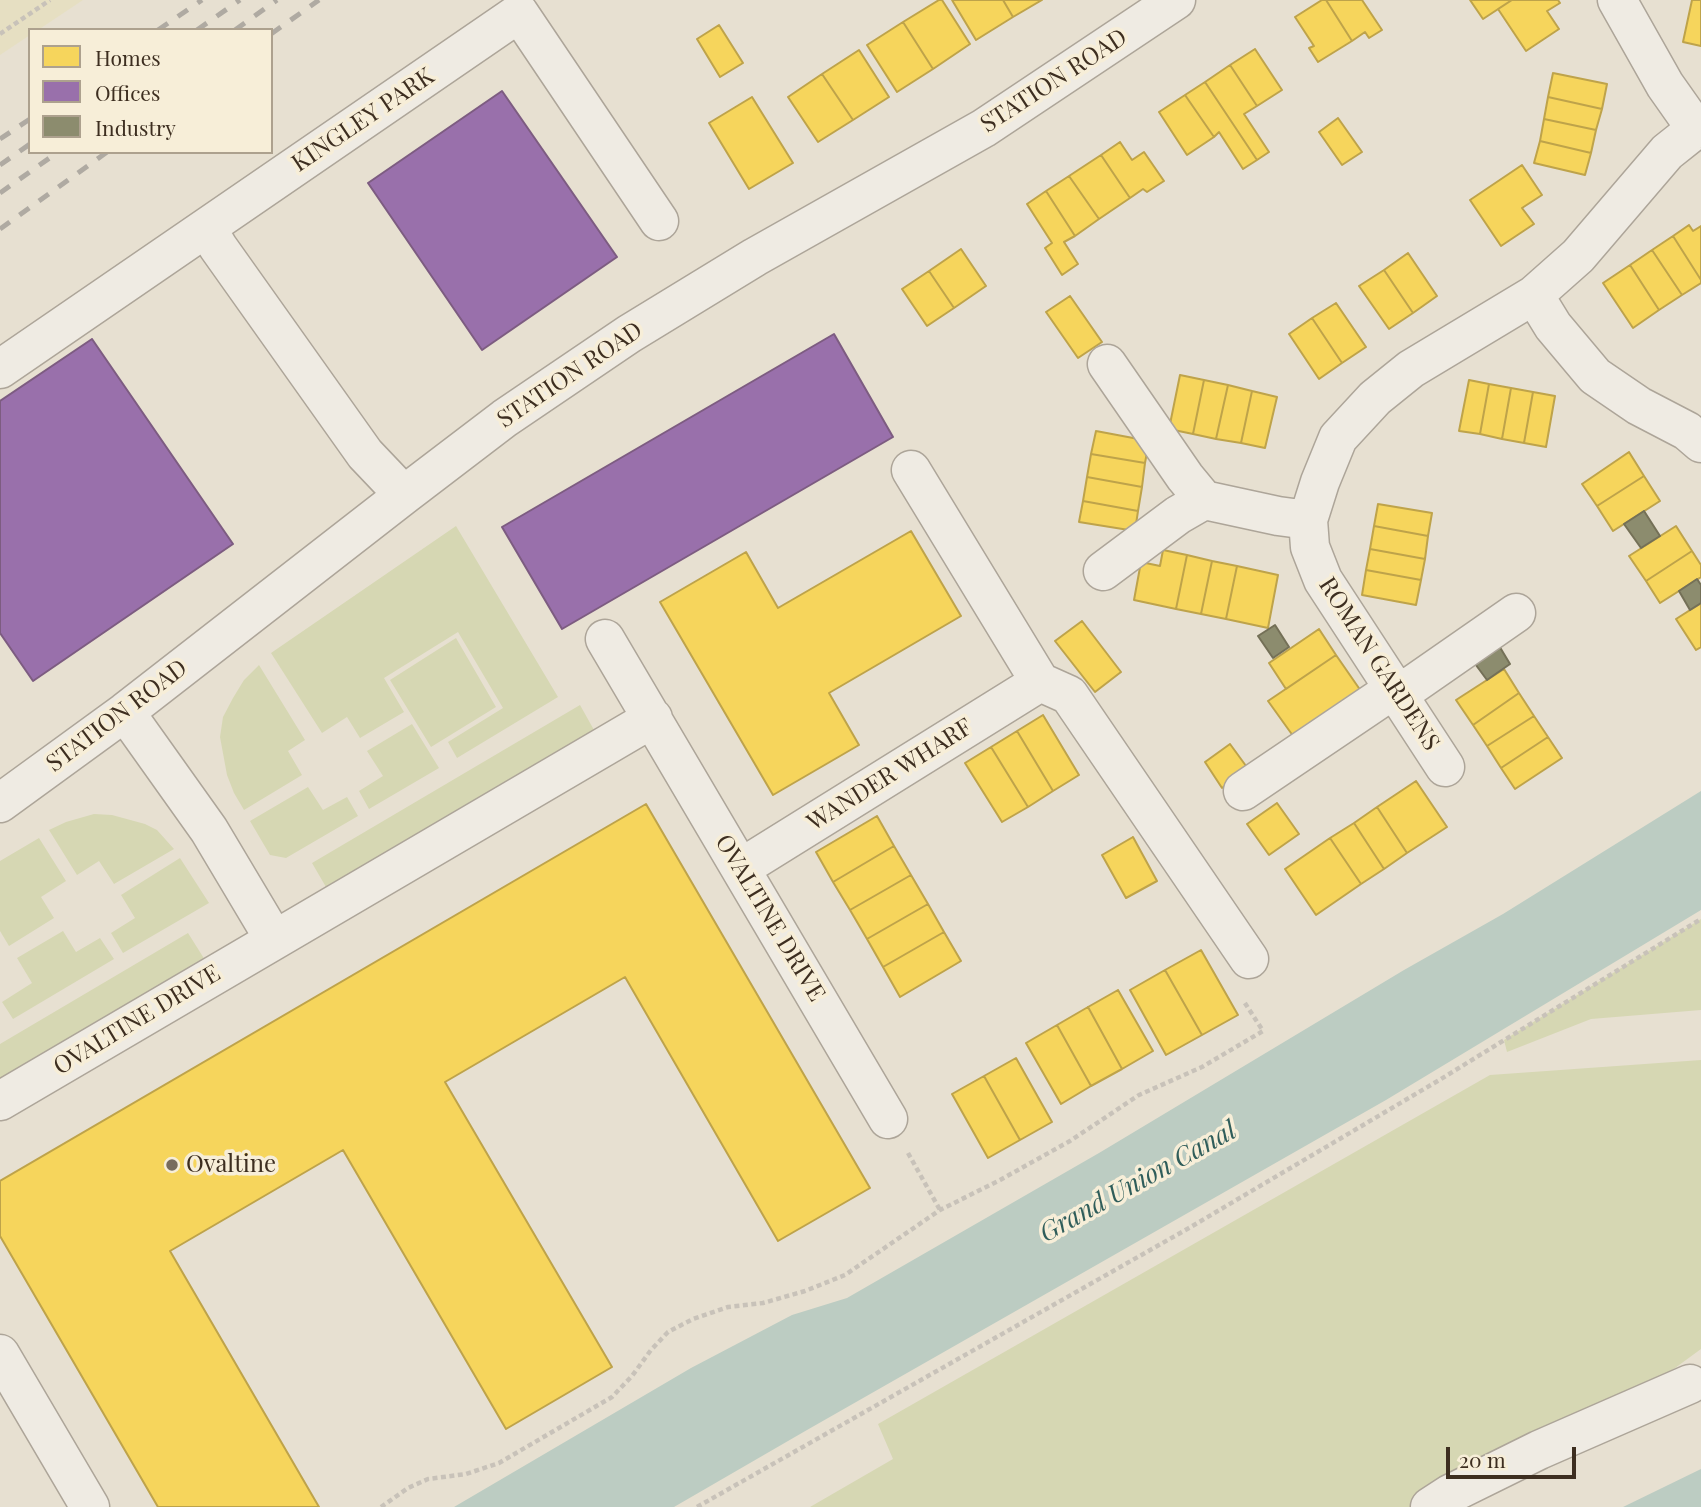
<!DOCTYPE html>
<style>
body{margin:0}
#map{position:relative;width:1701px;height:1507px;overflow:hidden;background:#e7e0d1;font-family:"Playfair Display",serif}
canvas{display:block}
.legend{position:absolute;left:28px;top:28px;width:245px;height:126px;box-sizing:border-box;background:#f7eed8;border:2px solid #ada18e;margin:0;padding:9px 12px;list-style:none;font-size:21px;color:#3d2e20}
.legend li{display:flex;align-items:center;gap:14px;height:35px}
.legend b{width:35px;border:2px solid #ada18e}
.scale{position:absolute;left:1446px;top:1447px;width:130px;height:32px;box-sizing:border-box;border:4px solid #3d2e20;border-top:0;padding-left:9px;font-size:21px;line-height:24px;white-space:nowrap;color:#3d2e20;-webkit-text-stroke:5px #f7eed8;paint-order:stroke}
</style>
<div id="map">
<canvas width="1701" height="1507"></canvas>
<ul class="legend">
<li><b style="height:19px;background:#f6d55c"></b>Homes</li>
<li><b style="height:19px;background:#9970ab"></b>Offices</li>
<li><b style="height:19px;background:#8c8c6e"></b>Industry</li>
</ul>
<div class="scale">20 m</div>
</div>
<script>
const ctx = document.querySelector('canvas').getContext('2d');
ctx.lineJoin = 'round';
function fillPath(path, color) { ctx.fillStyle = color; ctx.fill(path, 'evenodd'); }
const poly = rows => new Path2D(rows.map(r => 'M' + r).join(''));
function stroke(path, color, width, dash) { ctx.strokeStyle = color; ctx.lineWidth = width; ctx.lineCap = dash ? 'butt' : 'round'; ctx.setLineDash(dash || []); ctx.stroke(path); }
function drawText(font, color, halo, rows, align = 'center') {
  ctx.font = font + ' "Playfair Display",serif'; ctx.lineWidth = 7; ctx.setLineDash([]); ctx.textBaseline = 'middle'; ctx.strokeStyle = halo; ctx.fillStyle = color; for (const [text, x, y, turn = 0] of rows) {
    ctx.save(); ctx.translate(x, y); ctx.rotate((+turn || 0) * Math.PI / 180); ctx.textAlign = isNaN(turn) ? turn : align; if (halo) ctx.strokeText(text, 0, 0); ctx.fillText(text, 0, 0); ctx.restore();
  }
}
const farmland = poly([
 [0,0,83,0,38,30,30,30,30,35,0,55]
]);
const green = poly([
 [456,526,558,697,457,758,448,742,503,708,458,632,384,678,404,712,360,738,347,717,322,733,271,653],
 [456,638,496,707,431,747,390,680],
 [259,665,305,740,288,751,302,775,244,810,234,793,227,775,220,737,223,717,233,698,244,680],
 [580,705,594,730,326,887,312,863],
 [412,724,439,768,369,809,359,791,383,776,367,751],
 [308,787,323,810,347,797,358,816,286,858,270,855,250,821],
 [94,814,112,815,145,824,157,830,174,849,114,884,99,861,77,875,49,830,66,822],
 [39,838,66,881,41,897,54,918,9,946,0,931,0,861],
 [180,858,209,903,123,953,111,933,135,918,121,895],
 [1701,919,1701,1010,1591,1019,1507,1052,1504,1040],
 [63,931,76,952,100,938,114,959,13,1019,2,1002,32,983,17,958],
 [188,933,205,960,0,1082,0,1044],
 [1701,1060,1701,1349,1675,1368,1460,1507,810,1507,893,1459,878,1424,1490,1075]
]);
const water = poly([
 [1701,791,1701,910,1386,1100,807,1430,674,1507,454,1507,691,1368,792,1315,847,1298,1099,1153,1404,970,1503,914],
 [1701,1469,1701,1507,1623,1507]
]);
const homes = poly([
 [939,0,942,0,970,44,933,69,903,22,939,0],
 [952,0,1003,0,1013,17,976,40,952,0],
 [1003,0,1042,0,1013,17,1003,0],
 [1322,0,1326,0,1352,41,1318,62,1309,48,1314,46,1295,17,1322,0],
 [1326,0,1362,0,1382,30,1369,38,1365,32,1352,41,1326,0],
 [1470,0,1512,0,1483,19,1470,0],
 [1512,0,1558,0,1560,3,1547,11,1559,29,1526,51,1498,9,1512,0],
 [1692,0,1701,0,1701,46,1683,42,1692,0],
 [903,22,933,69,897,92,867,45,903,22],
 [719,25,743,63,720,77,697,39,719,25],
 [1255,49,1282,90,1257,106,1230,65,1255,49],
 [859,50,889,97,853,120,822,74,859,50],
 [1230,65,1257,106,1244,114,1269,152,1257,160,1205,82,1230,65],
 [1553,73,1607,84,1602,109,1548,97,1553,73],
 [822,74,853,120,818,142,788,97,822,74],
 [1205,82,1257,160,1243,169,1219,132,1214,137,1185,95,1205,82],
 [1185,95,1214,137,1187,155,1159,112,1185,95],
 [752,97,793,163,749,189,709,123,752,97],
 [1548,97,1602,109,1596,130,1544,119,1548,97],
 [1338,118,1362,152,1342,165,1319,132,1338,118],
 [1544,119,1596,130,1591,153,1540,141,1544,119],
 [1540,141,1591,153,1585,175,1534,163,1540,141],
 [1120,142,1132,160,1144,152,1164,181,1147,192,1143,189,1130,198,1101,155,1120,142],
 [1101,155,1130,198,1099,219,1069,176,1101,155],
 [1522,165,1542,195,1522,208,1534,224,1501,246,1470,200,1522,165],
 [1069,176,1099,219,1075,236,1046,191,1069,176],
 [1046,191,1075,236,1064,242,1078,264,1062,275,1045,248,1052,243,1027,204,1046,191],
 [1689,225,1693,231,1701,226,1701,280,1673,236,1689,225],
 [1673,236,1701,280,1701,283,1682,295,1652,250,1673,236],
 [961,249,986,286,954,308,929,271,961,249],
 [1652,250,1682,295,1659,310,1630,265,1652,250],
 [1408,253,1437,296,1413,313,1384,270,1408,253],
 [1630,265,1659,310,1633,328,1603,283,1630,265],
 [1384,270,1413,313,1389,329,1359,286,1384,270],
 [929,271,954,308,927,326,902,289,929,271],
 [1070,296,1102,342,1078,358,1046,312,1070,296],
 [1336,303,1366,347,1342,363,1312,318,1336,303],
 [1312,318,1342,363,1319,379,1289,334,1312,318],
 [1180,375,1204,380,1193,434,1169,429,1180,375],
 [1204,380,1228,385,1216,439,1193,434,1204,380],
 [1469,380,1489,384,1480,434,1459,431,1469,380],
 [1489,384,1511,388,1502,439,1480,434,1489,384],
 [1228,385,1252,391,1241,443,1216,439,1228,385],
 [1511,388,1533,392,1524,443,1502,439,1511,388],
 [1252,391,1277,397,1265,448,1241,443,1252,391],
 [1533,392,1555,396,1546,447,1524,443,1533,392],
 [1096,431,1149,441,1145,463,1091,454,1096,431],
 [1629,452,1644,476,1597,506,1582,484,1629,452],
 [1091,454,1145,463,1142,487,1087,477,1091,454],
 [1644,476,1660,501,1613,531,1597,506,1644,476],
 [1087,477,1142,487,1138,511,1083,501,1087,477],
 [1083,501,1138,511,1135,531,1079,522,1083,501],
 [1378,504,1432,513,1428,536,1374,526,1378,504],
 [1374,526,1428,536,1425,559,1370,549,1374,526],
 [1676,526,1692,551,1646,581,1629,556,1676,526],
 [911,531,961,616,829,693,859,745,773,795,660,602,746,552,778,608,911,531],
 [1370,549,1425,559,1421,580,1366,570,1370,549],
 [1163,550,1187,555,1176,609,1134,600,1141,562,1160,566,1163,550],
 [1692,551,1701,565,1701,577,1660,603,1646,581,1692,551],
 [1187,555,1212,561,1201,614,1176,609,1187,555],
 [1212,561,1237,566,1226,619,1201,614,1212,561],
 [1237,566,1278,575,1268,628,1226,619,1237,566],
 [1366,570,1421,580,1416,605,1362,595,1366,570],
 [1701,603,1701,647,1696,650,1676,619,1701,603],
 [1082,621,1121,672,1095,692,1055,641,1082,621],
 [1319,629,1336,655,1286,689,1269,663,1319,629],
 [1336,655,1363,694,1296,740,1268,701,1336,655],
 [1504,669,1519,693,1473,725,1456,700,1504,669],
 [1519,693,1534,716,1487,746,1473,725,1519,693],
 [1043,715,1079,775,1053,791,1017,731,1043,715],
 [1534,716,1548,737,1501,768,1487,746,1534,716],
 [1017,731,1053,791,1028,807,991,747,1017,731],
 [1548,737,1562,758,1515,789,1501,768,1548,737],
 [1230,744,1249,770,1222,788,1205,762,1230,744],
 [991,747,1028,807,1002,822,965,763,991,747],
 [1416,781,1447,827,1407,853,1377,807,1416,781],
 [1277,803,1299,834,1269,855,1247,824,1277,803],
 [646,804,870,1188,778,1241,625,977,445,1082,612,1367,506,1429,343,1150,170,1251,319,1507,158,1507,0,1236,0,1181,646,804],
 [1377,807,1407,853,1384,869,1354,823,1377,807],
 [877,816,894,846,833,882,816,852,877,816],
 [1354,823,1384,869,1361,884,1330,838,1354,823],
 [1133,837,1157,881,1126,898,1102,855,1133,837],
 [1330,838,1361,884,1316,915,1285,869,1330,838],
 [894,846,911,875,850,910,833,882,894,846],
 [911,875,928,904,867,939,850,910,911,875],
 [928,904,944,932,883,967,867,939,928,904],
 [944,932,961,961,900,997,883,967,944,932],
 [1201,950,1238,1015,1202,1035,1165,970,1201,950],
 [1165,970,1202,1035,1166,1055,1130,990,1165,970],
 [1118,990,1153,1051,1122,1069,1088,1007,1118,990],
 [1088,1007,1122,1069,1091,1086,1057,1025,1088,1007],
 [1057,1025,1091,1086,1061,1104,1026,1043,1057,1025],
 [1016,1058,1052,1122,1020,1140,984,1076,1016,1058],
 [984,1076,1020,1140,988,1158,952,1094,984,1076]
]);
const offices = poly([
 [502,91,617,257,482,350,368,183,502,91],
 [834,334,893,437,562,629,502,527,834,334],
 [92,339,233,544,33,681,0,633,0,401,92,339]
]);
const industry = poly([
 [1644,511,1660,536,1641,548,1624,524,1644,511],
 [1697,579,1701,585,1701,603,1690,610,1679,591,1697,579],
 [1275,625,1289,647,1273,658,1258,636,1275,625],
 [1498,644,1510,664,1487,680,1473,661,1498,644]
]);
const path = poly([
 [0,34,50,0],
 [908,1153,940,1210],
 [381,1507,408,1488,428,1479,466,1474,499,1463,612,1397,632,1376,651,1350,668,1332,693,1319,728,1307,763,1303,805,1291,845,1275,940,1210,1000,1180,1070,1141,1139,1095,1202,1067,1263,1031,1243,1000],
 [697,1507,1189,1228,1441,1079,1701,919]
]);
const minor = poly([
 [1617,0,1665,85,1696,129],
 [207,228,218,247,365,454,404,495],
 [1534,295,1553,326,1595,376,1639,406,1687,431,1701,443],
 [1107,364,1185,477,1204,500],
 [0,369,519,13,659,221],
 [911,470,1040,682,1069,695,1249,959],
 [1204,500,1278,516,1308,520],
 [1103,571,1178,515,1204,500],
 [605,639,888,1119],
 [1398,695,1516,613],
 [125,712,209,830,274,939],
 [1445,767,1323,580,1310,547,1308,520,1320,482,1338,438,1375,398,1411,369,1534,295,1578,256,1667,152,1696,129,1701,127],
 [1243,791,1394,689],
 [0,803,125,712,404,495,505,418,629,334,755,257,984,128,1176,0],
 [741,868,1040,682],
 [0,1101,653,718],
 [0,1354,90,1507],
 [1430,1507,1450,1494,1539,1450,1690,1384]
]);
const rail = poly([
 [158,30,202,0],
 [197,30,240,0],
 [235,30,277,0],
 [271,34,319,0],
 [0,139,30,119],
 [0,165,30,144],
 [0,193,58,152],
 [0,229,107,152]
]);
const markers = [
 [172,1165,7,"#786c5e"]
];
const streetNames = [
 ["STATION ROAD",1054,81,-33],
 ["KINGLEY PARK",363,120,-34],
 ["STATION ROAD",570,375,-34],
 ["ROMAN GARDENS",1379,664,57],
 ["STATION ROAD",117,716,-37],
 ["WANDER WHARF",890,775,-32],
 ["OVALTINE DRIVE",770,918,59],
 ["OVALTINE DRIVE",137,1020,-31]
];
const poiNames = [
 ["Ovaltine",186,1165]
];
const waterNames = [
 ["Grand Union Canal",1138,1182,-29]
];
fillPath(farmland, '#e6dfc2');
fillPath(green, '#d6d7b3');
fillPath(water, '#bcccc2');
fillPath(homes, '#f6d55c');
stroke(homes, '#bea34a', 2);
fillPath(offices, '#9970ab');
stroke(offices, '#7d5c81', 2);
fillPath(industry, '#8c8c6e');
stroke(industry, '#747057', 2);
stroke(minor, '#ada599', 41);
stroke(path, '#c8c2b9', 4.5, [5, 3.5]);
stroke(minor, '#efebe3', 38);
stroke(rail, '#afaaa2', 5, [12, 12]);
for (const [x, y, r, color] of markers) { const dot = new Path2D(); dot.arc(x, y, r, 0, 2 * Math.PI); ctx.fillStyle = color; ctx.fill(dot); stroke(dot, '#f7eed8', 2.5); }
drawText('24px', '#3d2e20', '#f7eed8', streetNames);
drawText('24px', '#3d2e20', '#f7eed8', poiNames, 'left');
drawText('italic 26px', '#2f5d5a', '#f7eed8', waterNames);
</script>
